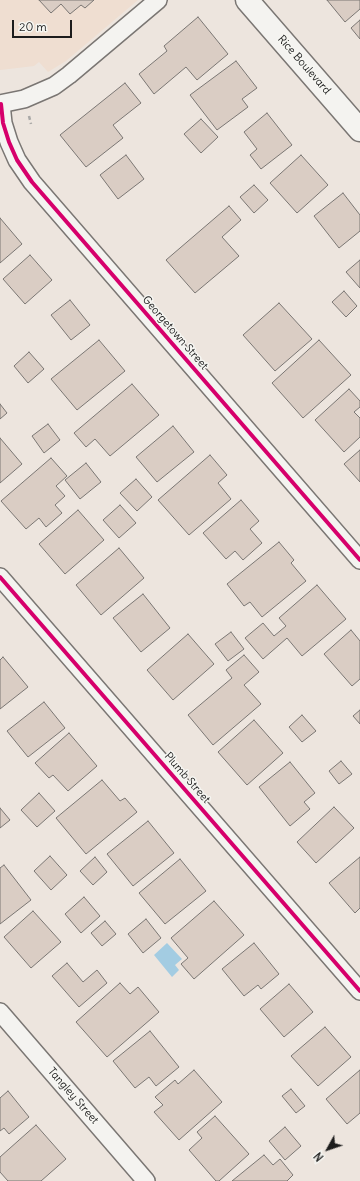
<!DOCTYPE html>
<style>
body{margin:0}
#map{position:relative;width:360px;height:1181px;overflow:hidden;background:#ede5de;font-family:Delius,sans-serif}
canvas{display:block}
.north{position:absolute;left:308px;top:1129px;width:40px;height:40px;-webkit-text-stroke:3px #f6f6f2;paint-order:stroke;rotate:230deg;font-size:11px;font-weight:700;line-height:16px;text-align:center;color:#1c1c1c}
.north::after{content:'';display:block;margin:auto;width:14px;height:18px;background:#1c1c1c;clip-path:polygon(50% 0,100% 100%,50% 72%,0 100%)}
.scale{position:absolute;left:12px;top:20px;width:60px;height:18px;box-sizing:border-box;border:2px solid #1c1c1c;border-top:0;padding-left:5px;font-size:12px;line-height:14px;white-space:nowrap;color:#1c1c1c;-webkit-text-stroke:3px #f6f6f2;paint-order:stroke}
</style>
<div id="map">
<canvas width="360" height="1181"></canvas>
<div class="north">N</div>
<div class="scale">20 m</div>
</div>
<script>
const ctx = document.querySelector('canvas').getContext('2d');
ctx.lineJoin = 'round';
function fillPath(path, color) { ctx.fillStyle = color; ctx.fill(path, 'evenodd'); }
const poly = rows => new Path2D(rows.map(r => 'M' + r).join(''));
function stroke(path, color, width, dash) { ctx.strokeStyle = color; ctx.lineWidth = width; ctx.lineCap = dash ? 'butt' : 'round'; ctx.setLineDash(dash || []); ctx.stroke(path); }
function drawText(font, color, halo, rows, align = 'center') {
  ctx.font = font + ' Delius,sans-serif'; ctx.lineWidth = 3; ctx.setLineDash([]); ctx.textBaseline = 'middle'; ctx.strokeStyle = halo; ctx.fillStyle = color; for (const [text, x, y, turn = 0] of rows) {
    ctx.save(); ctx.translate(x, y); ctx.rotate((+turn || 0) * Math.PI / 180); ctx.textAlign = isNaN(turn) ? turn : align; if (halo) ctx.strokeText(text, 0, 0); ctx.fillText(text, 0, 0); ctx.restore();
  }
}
const built = poly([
 [0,0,138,0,66,61,48,72,39,62,34,66,0,70]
]);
const water = poly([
 [167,943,182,959,175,965,179,970,172,977,154,955]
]);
const building = poly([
 [39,0,94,0,85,8,81,5,70,14,61,4,51,13,39,0],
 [327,0,360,0,360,9,345,22,327,0],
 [198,17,228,54,197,80,186,67,154,94,139,74,167,51,164,46,198,17],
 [360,20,360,39,351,28,360,20],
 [236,61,257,88,242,99,248,107,217,130,190,95,236,61],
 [125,83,141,103,113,125,123,138,86,167,60,135,125,83],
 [267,113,292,145,261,169,250,155,257,149,244,132,267,113],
 [201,119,218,137,201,153,184,134,201,119],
 [126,155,144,179,118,199,100,175,126,155],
 [301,155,328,185,297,213,270,183,301,155],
 [254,185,268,200,254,213,240,197,254,185],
 [343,193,360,215,360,231,339,248,314,216,343,193],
 [229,206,241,220,222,237,239,256,195,293,166,260,229,206],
 [0,218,22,244,0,263,0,218],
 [30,255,52,280,25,304,3,279,30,255],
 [360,260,360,288,346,272,360,260],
 [344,291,357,306,346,317,332,302,344,291],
 [70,300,90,325,71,340,51,315,70,300],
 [279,303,312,339,275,371,243,335,279,303],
 [99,340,125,371,77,410,51,379,99,340],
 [319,340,351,375,303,418,272,383,319,340],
 [29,352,44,369,28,383,14,366,29,352],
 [132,384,159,415,110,456,95,439,86,447,74,433,132,384],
 [349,389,360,401,360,407,354,412,360,418,360,437,344,452,315,420,349,389],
 [0,404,7,413,0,419,0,404],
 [48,424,60,440,44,453,32,436,48,424],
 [173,426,194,452,157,482,136,457,173,426],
 [0,438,22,464,0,483,0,438],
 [360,450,360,482,344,464,360,450],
 [210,455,227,475,218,483,231,499,189,535,158,500,210,455],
 [51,458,67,476,56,486,65,496,55,505,62,513,46,527,39,518,26,529,1,501,51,458],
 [86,463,101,482,80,499,65,480,86,463],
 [136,479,152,497,137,511,120,493,136,479],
 [241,500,259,521,250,529,262,543,243,560,235,551,226,559,203,533,241,500],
 [120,505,136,523,119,538,103,520,120,505],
 [78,510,104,540,65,574,39,544,78,510],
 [279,542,294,560,291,563,306,581,262,617,250,602,244,606,227,584,279,542],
 [119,548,144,578,101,615,76,585,119,548],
 [317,585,346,619,302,656,287,638,263,659,245,638,263,623,274,636,286,626,279,618,317,585],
 [143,594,170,628,141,652,113,618,143,594],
 [351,630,360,641,360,679,352,686,324,654,351,630],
 [231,632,244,649,228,661,215,644,231,632],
 [188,634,214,664,173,700,147,670,188,634],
 [244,655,259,672,244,685,261,704,213,745,188,715,232,678,226,670,244,655],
 [3,657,28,687,0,709,0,660,3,657],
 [44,702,65,728,28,757,7,731,44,702],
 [360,710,360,724,353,716,360,710],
 [302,715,316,731,302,742,289,727,302,715],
 [254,720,283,753,247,785,218,752,254,720],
 [69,733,97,766,68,791,53,775,49,778,35,763,69,733],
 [341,761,352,774,339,784,329,771,341,761],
 [290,762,315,793,304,802,310,809,290,826,259,787,290,762],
 [102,780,120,801,125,798,137,812,86,854,56,818,102,780],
 [39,793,55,811,37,827,21,810,39,793],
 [334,807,354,828,316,863,297,842,334,807],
 [0,808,10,820,0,828,0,808],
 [148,821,174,853,133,886,107,854,148,821],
 [50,856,67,875,51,890,34,871,50,856],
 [95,857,107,872,93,885,80,871,95,857],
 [360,857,360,908,355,913,329,883,360,857],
 [180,859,206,891,165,924,139,893,180,859],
 [4,865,31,900,0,924,0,868,4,865],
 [84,897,100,916,81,933,65,914,84,897],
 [214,901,244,935,194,979,181,964,188,958,171,938,214,901],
 [33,911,61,942,31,968,4,937,33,911],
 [146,919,161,938,143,953,128,934,146,919],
 [105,921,116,934,102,946,91,933,105,921],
 [254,943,279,974,261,989,258,985,244,996,222,969,254,943],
 [67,963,83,982,97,970,107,983,79,1007,52,976,67,963],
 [120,983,130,994,138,987,159,1012,107,1057,76,1022,120,983],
 [289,984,313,1012,284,1037,260,1009,289,984],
 [325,1027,351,1057,318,1086,291,1056,325,1027],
 [150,1031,179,1067,156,1086,149,1077,135,1088,113,1061,150,1031],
 [194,1070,222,1102,179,1140,154,1112,163,1105,155,1097,175,1080,178,1084,194,1070],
 [360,1070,360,1113,347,1124,326,1099,360,1070],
 [291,1089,305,1106,296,1113,282,1096,291,1089],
 [8,1091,29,1117,9,1134,4,1128,0,1131,0,1098,8,1091],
 [215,1116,249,1154,219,1181,216,1181,189,1150,202,1138,197,1132,215,1116],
 [36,1125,66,1159,41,1181,8,1181,0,1172,0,1157,36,1125],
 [285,1127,301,1146,285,1160,269,1141,285,1127],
 [264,1155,273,1165,280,1159,293,1175,287,1181,232,1181,264,1155]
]);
const path = poly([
 [29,116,31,124]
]);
const street = poly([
 [0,104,24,99,54,86,69,75,158,0],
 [1,104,3,123,9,142,17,160,32,182,360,560],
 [0,577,360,991],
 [0,1012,146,1181]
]);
const secondary = poly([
 [247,0,360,130]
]);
const cycleway = poly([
 [1,104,3,123,9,142,17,160,32,182,360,560],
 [0,577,360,991]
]);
const streetNames = [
 ["Rice Boulevard",304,65,49],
 ["Georgetown Street",175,333,49],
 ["Plumb Street",187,778,49],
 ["Tangley Street",73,1096,49]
];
fillPath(built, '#efded1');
fillPath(water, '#a3cce2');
fillPath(building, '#dacdc4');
stroke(building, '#7a7673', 1);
stroke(street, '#7a7673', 20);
stroke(secondary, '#7a7673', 25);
stroke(path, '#aaa9a7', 2.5, [4, 3]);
stroke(street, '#f4f3f0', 17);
stroke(secondary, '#f4f3f0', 22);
stroke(cycleway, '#d6006c', 4);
drawText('11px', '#1c1c1c', '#f6f6f2', streetNames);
</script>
